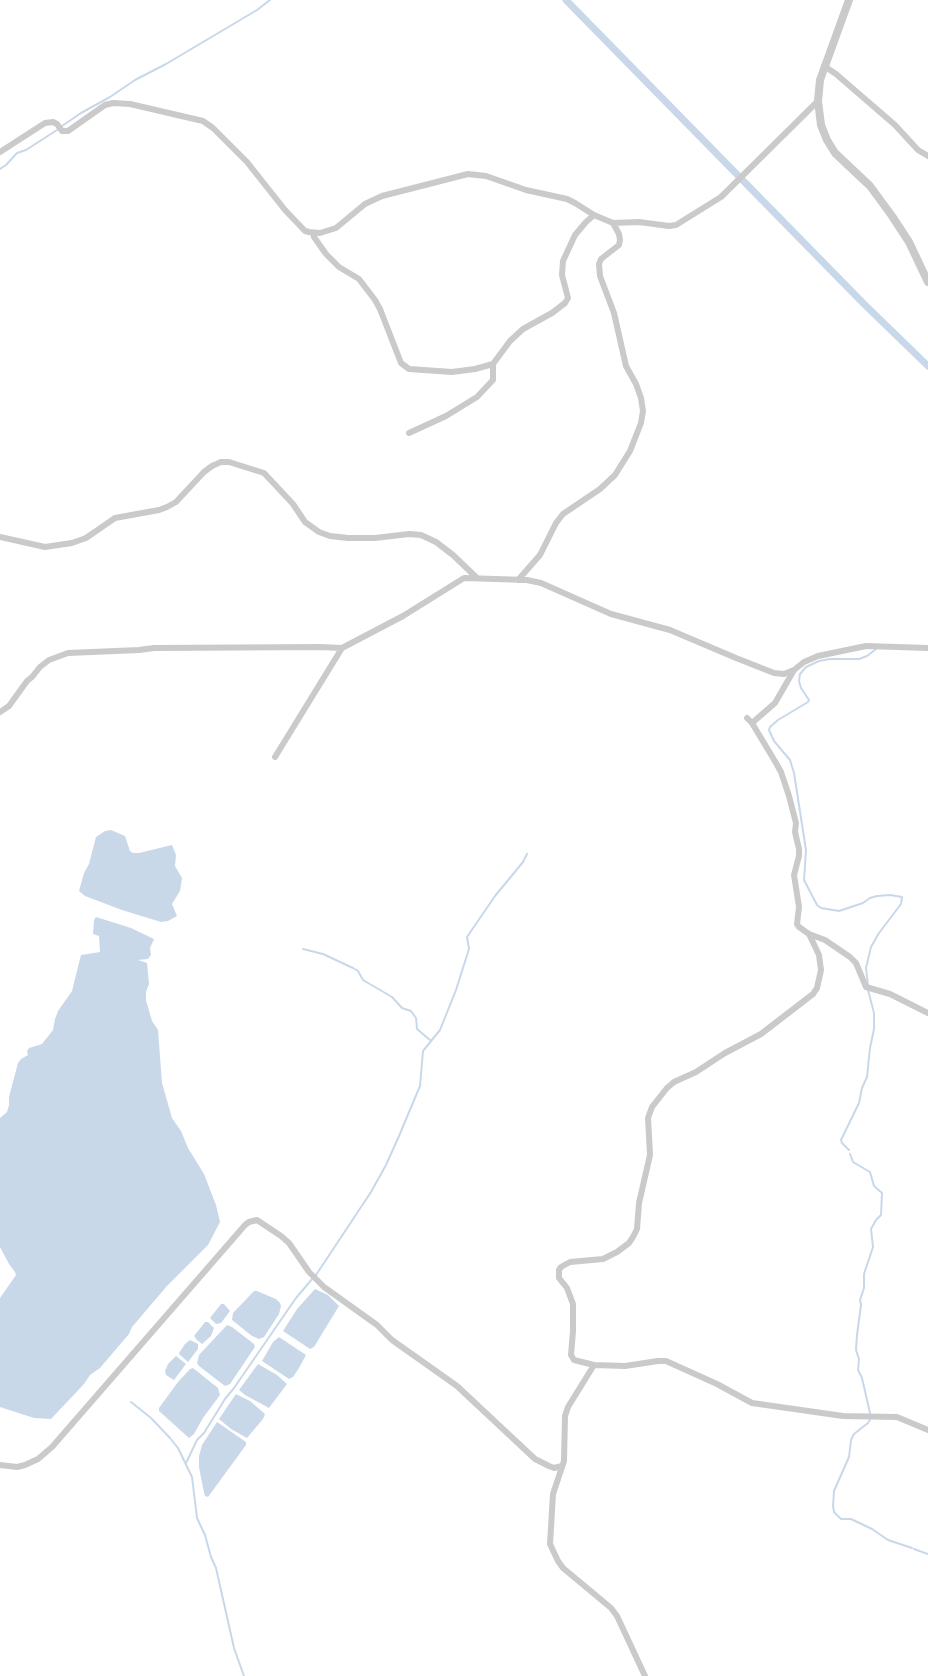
<!DOCTYPE html>
<style>
body{margin:0}
canvas{display:block;background:#fff}
</style>
<canvas width="928" height="1676"></canvas>
<script>
const ctx = document.querySelector('canvas').getContext('2d');
ctx.lineJoin = 'round';
function fillPath(path, color) { ctx.fillStyle = color; ctx.fill(path, 'evenodd'); }
const poly = rows => new Path2D(rows.map(r => 'M' + r).join(''));
function stroke(path, color, width, dash) { ctx.strokeStyle = color; ctx.lineWidth = width; ctx.lineCap = dash ? 'butt' : 'round'; ctx.setLineDash(dash || []); ctx.stroke(path); }
const water = poly([
 [111,830,125,836,130,851,133,853,139,853,172,845,176,855,175,866,182,878,180,891,172,904,177,916,168,921,161,922,122,910,85,896,79,891,84,873,89,864,96,837,105,831],
 [96,917,131,928,154,939,150,948,151,955,148,959,138,960,147,963,149,984,146,992,146,1000,152,1021,158,1030,162,1083,172,1118,181,1131,188,1148,204,1174,216,1205,220,1222,208,1245,167,1286,132,1327,129,1334,100,1368,90,1375,84,1384,51,1419,34,1418,0,1407,0,1298,16,1275,15,1272,9,1264,0,1247,0,1118,7,1112,9,1105,9,1097,18,1063,21,1059,28,1055,27,1051,29,1048,42,1044,53,1030,55,1019,58,1011,72,991,81,955,100,952,99,936,93,934,94,920],
 [315,1289,328,1295,339,1306,314,1347,310,1349,283,1331,297,1309],
 [254,1291,257,1291,276,1299,280,1303,281,1306,279,1314,264,1337,259,1339,252,1336,232,1320,233,1313],
 [221,1304,224,1304,230,1311,221,1323,216,1324,210,1318],
 [205,1322,208,1322,214,1328,211,1336,202,1344,197,1340,194,1336],
 [227,1325,232,1327,254,1344,255,1347,230,1384,225,1386,199,1366,197,1363,199,1355],
 [279,1337,306,1355,299,1368,293,1377,289,1379,262,1361,273,1342],
 [190,1340,198,1344,198,1349,188,1362,180,1355,179,1353,185,1344],
 [176,1356,186,1364,174,1380,166,1375,165,1371,168,1364],
 [258,1364,277,1375,287,1384,269,1408,245,1395,239,1390],
 [193,1368,218,1388,220,1395,203,1418,194,1434,189,1438,159,1411,159,1408,178,1382,190,1369],
 [236,1394,250,1401,265,1414,263,1419,247,1438,231,1429,219,1419],
 [217,1422,246,1442,246,1445,208,1497,205,1496,203,1488,199,1467,199,1456,202,1445]
]);
const stream = poly([
 [62,126,81,113,110,97,135,80,166,64,257,10,270,0],
 [0,169,6,165,17,153,26,150,57,130],
 [303,949,323,954,353,968,358,971,363,980,392,997,402,1008,411,1011,416,1018,417,1029,430,1040],
 [868,985,866,968,871,947,879,933,901,904,902,897,890,895,877,896,870,898,863,903,839,911,821,908,817,905,804,880,806,850,794,773,790,760,774,741,769,730,770,727,778,720,808,702,809,700,801,688,799,681,800,674,806,667,819,661,830,659,859,659,867,656,876,649],
 [849,1150,842,1143,841,1140,859,1103,862,1088,867,1077,870,1048,874,1029,874,1013,868,990],
 [850,1154,853,1162,870,1172,874,1186,882,1193,881,1215,876,1220,871,1229,873,1247,864,1274,864,1288,860,1300,861,1305,857,1335,856,1350,859,1359,858,1370,862,1378,870,1413],
 [316,1275,371,1192,386,1165,399,1136,420,1086,423,1051,440,1030,456,990,469,949,467,937,495,896,523,862,527,854],
 [131,1402,151,1418,170,1438,178,1448,192,1477,197,1518,205,1535,211,1557,216,1568,234,1648,244,1676],
 [870,1420,868,1423,854,1434,851,1440,849,1457,834,1491,833,1506,834,1512,841,1519,851,1519,872,1529,888,1540,912,1548],
 [186,1463,197,1440,204,1433,225,1399,234,1388,296,1298,313,1278],
 [914,1549,928,1554]
]);
const canal = poly([
 [566,0,864,304,928,366]
]);
const minor = poly([
 [824,66,836,74,895,125,918,150,928,156],
 [0,152,45,123,53,122,57,124,62,131,68,131,105,105,113,103,130,104,203,121,213,128,247,162,285,210,305,231,309,232,320,233,336,228,365,204,382,196,468,174,486,176,526,190,567,199,575,203,594,215,613,223,639,222,669,226,676,225,721,197,818,101],
 [313,233,314,237,326,254,339,267,359,279,375,300,380,309,401,363,409,369,452,372,475,369,493,364,510,341,523,329,552,313,565,303,568,298,562,275,563,261,575,235,586,222,594,215],
 [409,433,446,416,477,397,493,380,493,364],
 [0,537,45,547,72,543,86,538,115,518,159,510,167,507,176,502,204,472,212,466,221,462,229,462,264,473,293,504,305,522,319,532,330,536,348,538,375,538,409,534,421,535,436,542,453,555,477,578],
 [518,580,540,555,556,523,563,514,600,489,615,475,630,451,641,423,643,411,641,398,636,384,626,366,614,313,600,276,599,264,601,259,619,245,620,240,619,234,613,223],
 [0,712,9,706,27,681,32,677,40,667,49,660,68,653,139,650,154,648,320,647,342,648],
 [747,718,752,723,776,763,781,772,789,796,796,823,795,832,799,849,799,856,794,875,799,907,797,924,799,927,809,934,825,940,850,957,856,963,866,987,890,994,928,1013],
 [752,723,775,703,794,670,804,662,818,656,866,646,928,648],
 [275,757,342,648,403,616,464,578,527,580,541,583,611,614,670,630,736,658,774,673,784,674,794,670],
 [594,1365,574,1360,571,1355,573,1331,573,1304,567,1288,559,1278,559,1270,561,1267,570,1262,603,1259,617,1252,629,1243,633,1237,637,1229,639,1203,650,1155,648,1118,652,1107,667,1088,674,1082,696,1072,725,1053,761,1034,813,994,817,988,821,970,819,955,809,934],
 [0,1465,17,1467,25,1465,38,1459,52,1447,245,1225,249,1222,257,1220,281,1236,289,1243,309,1272,324,1287,377,1325,392,1340,457,1386,535,1459,549,1466,554,1468,562,1466],
 [645,1676,617,1616,611,1608,563,1568,558,1561,550,1544,553,1494,564,1461,565,1416,568,1407,594,1365,625,1366,658,1361,666,1361,717,1384,752,1403,843,1416,897,1417,928,1430]
]);
const tertiary = poly([
 [849,0,820,80,818,101,821,125,827,140,835,153,870,186,892,216,909,242,928,282]
]);
fillPath(water, '#c9d8e9');
stroke(stream, '#c9d8e9', 2);
stroke(canal, '#c9d8e9', 7);
stroke(minor, '#cacaca', 6);
stroke(tertiary, '#cacaca', 8);
</script>
